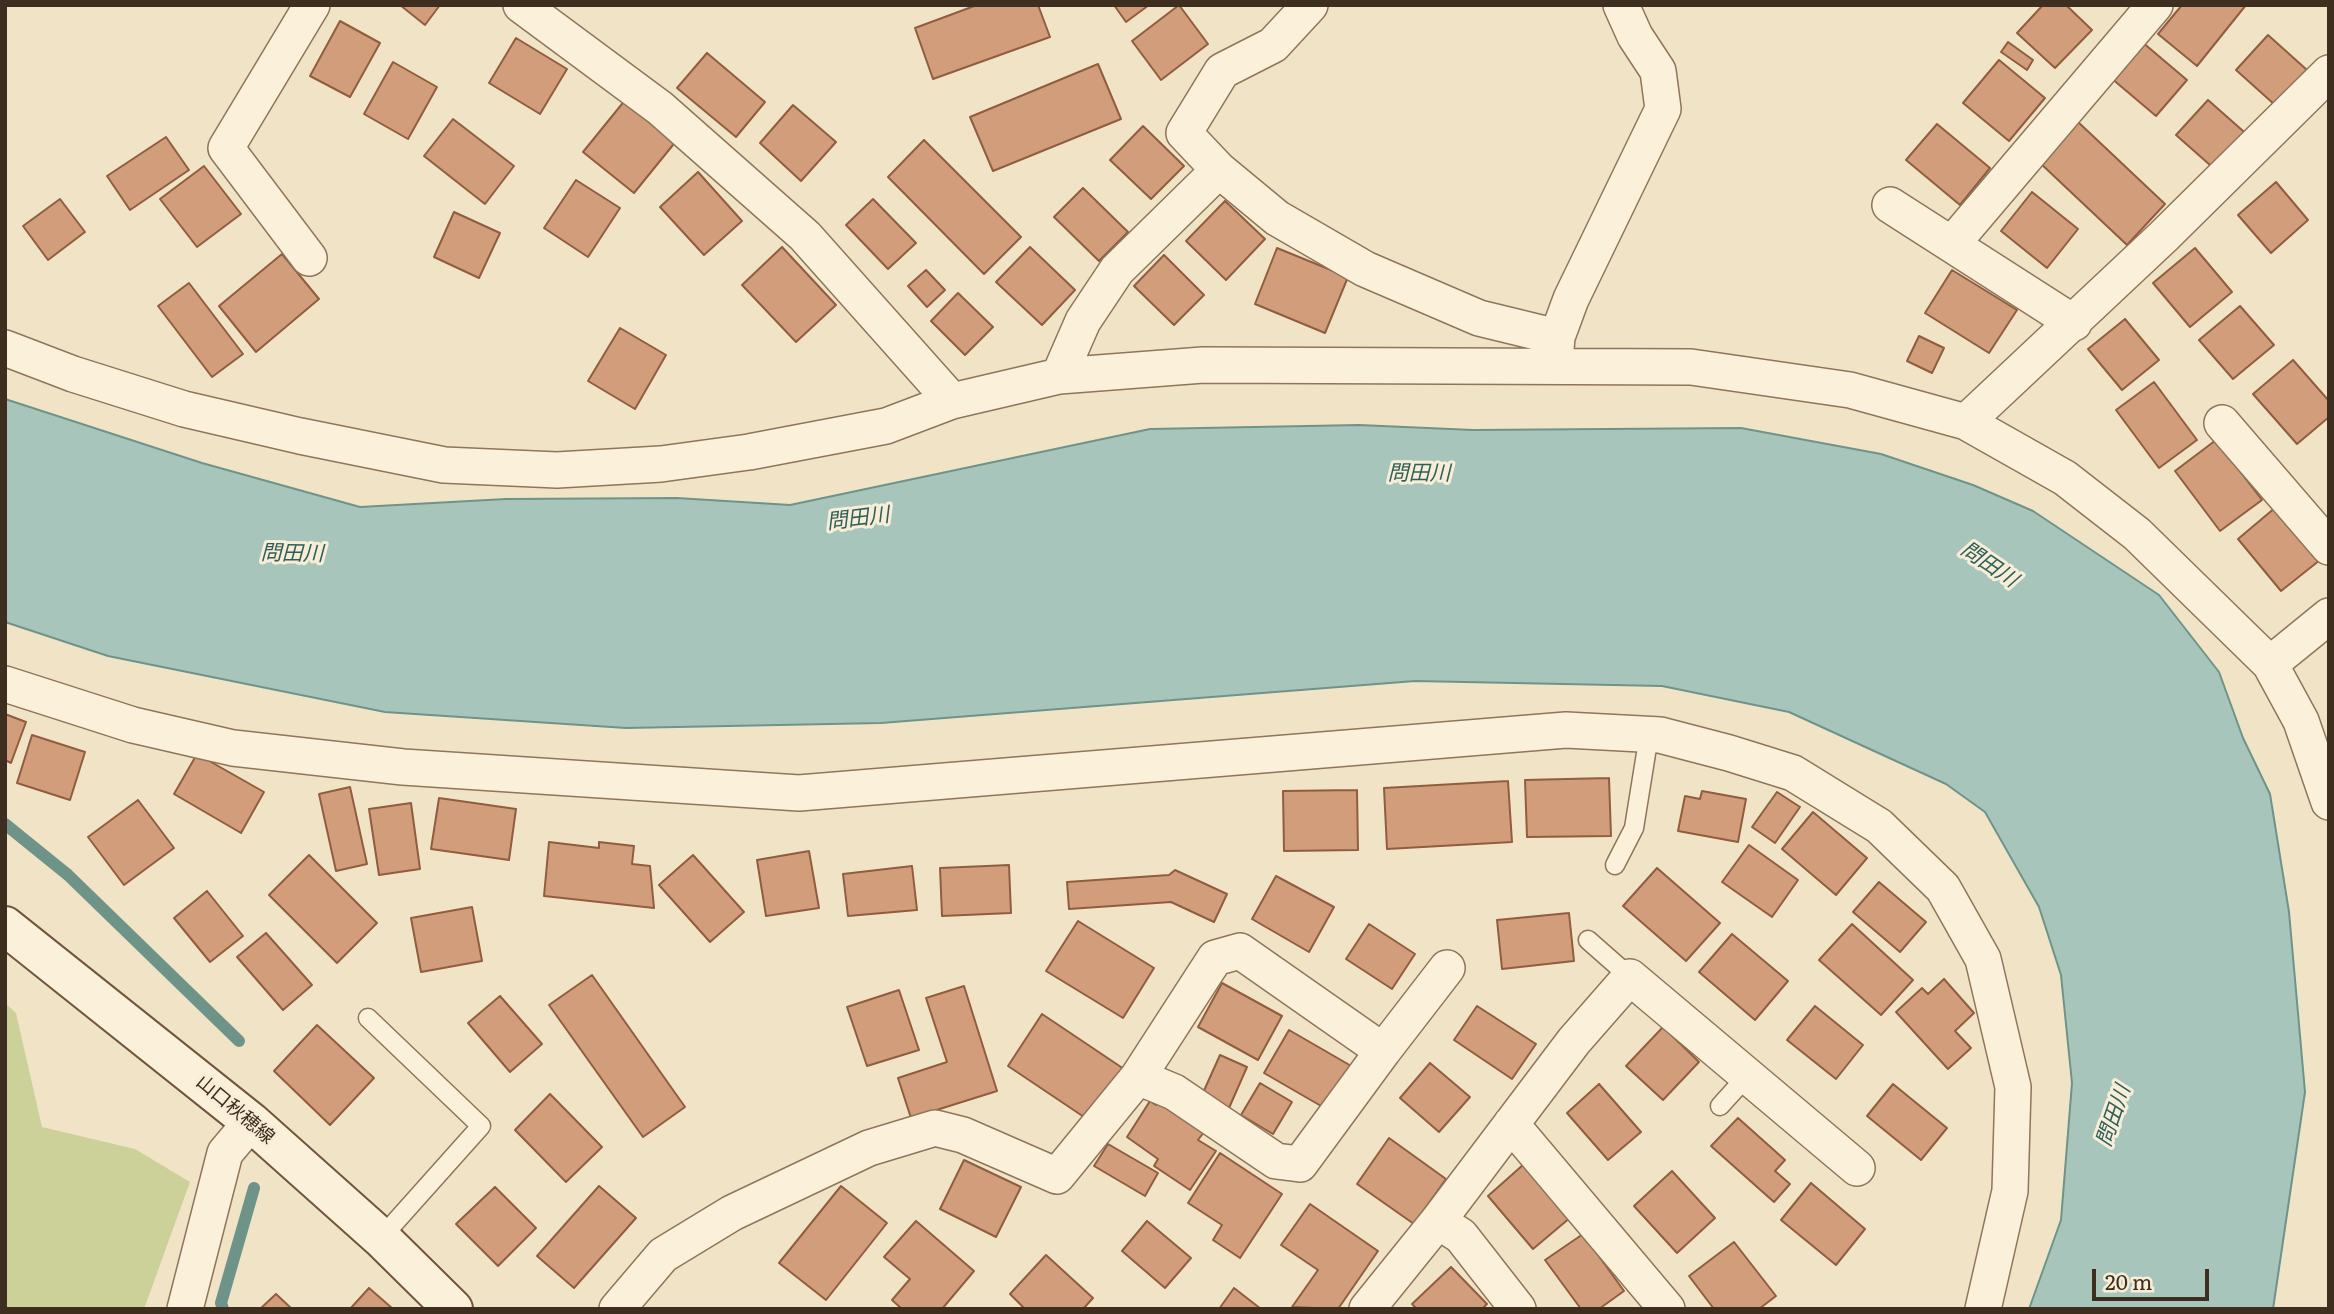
<!DOCTYPE html>
<meta charset="utf-8">
<style>
body{margin:0}
#map{position:relative;width:2334px;height:1314px;overflow:hidden;background:#f1e4c6;font-family:Literata,serif}
canvas{display:block}
.frame{position:absolute;inset:0;border:7px solid #3e2e1f;pointer-events:none}
.scale{position:absolute;left:2092px;top:1269px;width:117px;height:32px;box-sizing:border-box;border:4px solid #3e2e1f;border-top:0;padding-left:9px;font-size:21px;line-height:24px;white-space:nowrap;color:#3e2e1f;-webkit-text-stroke:5px #f8eed7;paint-order:stroke}
</style>
<div id="map">
<canvas width="2334" height="1314"></canvas>
<div class="frame"></div>
<div class="scale">20 m</div>
</div>
<script>
const ctx = document.querySelector('canvas').getContext('2d');
ctx.lineJoin = 'round';
function fillPath(path, color) { ctx.fillStyle = color; ctx.fill(path, 'evenodd'); }
const poly = rows => new Path2D(rows.map(r => 'M' + r).join(''));
function stroke(path, color, width, dash) { ctx.strokeStyle = color; ctx.lineWidth = width; ctx.lineCap = dash ? 'butt' : 'round'; ctx.setLineDash(dash || []); ctx.stroke(path); }
function drawText(font, color, halo, rows, align = 'center') {
  ctx.font = font + ' Literata,"Noto Sans JP",serif'; ctx.lineWidth = 6; ctx.setLineDash([]); ctx.textBaseline = 'middle'; ctx.strokeStyle = halo; ctx.fillStyle = color; for (const [text, x, y, turn = 0] of rows) {
    ctx.save(); ctx.translate(x, y); ctx.rotate((+turn || 0) * Math.PI / 180); ctx.textAlign = isNaN(turn) ? turn : align; if (halo) ctx.strokeText(text, 0, 0); ctx.fillText(text, 0, 0); ctx.restore();
  }
}
const green = poly([
 [5,1003,16,1013,42,1127,135,1149,190,1182,144,1309,5,1309]
]);
const water = poly([
 [5,399,202,463,360,507,506,499,677,498,790,505,1150,429,1359,425,1473,430,1741,428,1881,454,1973,485,2033,511,2159,595,2219,672,2243,738,2270,794,2289,912,2305,1092,2273,1309,2029,1309,2061,1220,2072,1083,2061,975,2039,907,1985,812,1946,784,1789,712,1662,686,1415,681,881,723,626,728,385,712,108,656,5,622,5,399]
]);
const stream = poly([
 [5,824,68,875,239,1041],
 [223,1309,221,1303,254,1188]
]);
const building = poly([
 [400,5,440,5,425,25,400,5],
 [977,5,1038,5,1050,37,933,79,915,28,977,5],
 [1114,5,1149,5,1126,22,1114,5],
 [1179,5,1208,44,1161,80,1132,41,1179,5],
 [2043,5,2066,5,2092,30,2055,68,2017,33,2043,5],
 [2182,5,2246,5,2197,66,2158,34,2182,5],
 [340,21,380,43,350,97,310,76,340,21],
 [2268,35,2307,70,2275,105,2236,70,2268,35],
 [2135,36,2187,80,2156,116,2104,72,2135,36],
 [516,38,567,69,540,114,489,83,516,38],
 [2008,42,2033,60,2027,70,2001,52,2008,42],
 [707,53,765,102,736,137,677,88,707,53],
 [1999,60,2045,98,2009,141,1963,103,1999,60],
 [393,62,437,87,408,139,364,114,393,62],
 [1098,64,1121,119,993,171,970,117,1098,64],
 [626,99,677,140,634,193,583,152,626,99],
 [2208,100,2251,138,2219,173,2176,135,2208,100],
 [793,105,836,142,801,181,760,143,793,105],
 [453,119,514,166,485,204,424,156,453,119],
 [2077,121,2165,204,2127,245,2039,162,2077,121],
 [1937,124,1990,168,1960,205,1906,160,1937,124],
 [1143,126,1184,166,1151,199,1110,160,1143,126],
 [166,137,189,170,130,210,107,176,166,137],
 [924,140,1021,237,984,274,888,177,924,140],
 [204,166,241,214,197,247,160,199,204,166],
 [698,172,742,221,704,255,660,207,698,172],
 [576,180,620,208,588,257,544,228,576,180],
 [2276,182,2308,220,2271,253,2238,215,2276,182],
 [1083,188,1128,232,1099,261,1054,217,1083,188],
 [2032,192,2078,229,2047,268,2001,231,2032,192],
 [60,199,85,232,48,260,23,226,60,199],
 [873,199,916,243,888,269,846,225,873,199],
 [1225,201,1265,239,1226,280,1186,241,1225,201],
 [454,212,500,233,479,278,434,257,454,212],
 [782,247,836,305,796,342,742,285,782,247],
 [1030,247,1075,290,1042,325,996,282,1030,247],
 [1277,248,1348,277,1325,333,1255,304,1277,248],
 [2195,248,2232,292,2190,327,2153,283,2195,248],
 [282,254,319,299,256,352,219,306,282,254],
 [1164,255,1204,295,1174,325,1134,286,1164,255],
 [926,270,945,290,927,307,908,286,926,270],
 [1952,270,2017,310,1989,353,1925,313,1952,270],
 [189,283,243,354,212,377,158,306,189,283],
 [958,293,993,327,965,355,931,321,958,293],
 [2240,306,2274,345,2233,379,2199,340,2240,306],
 [2125,319,2159,360,2122,390,2088,349,2125,319],
 [620,328,666,355,635,409,588,381,620,328],
 [1919,336,1944,348,1932,373,1907,361,1919,336],
 [2293,360,2329,401,2329,417,2297,444,2253,394,2293,360],
 [2154,382,2197,440,2159,468,2116,410,2154,382],
 [2216,440,2262,500,2220,531,2175,471,2216,440],
 [2276,507,2320,560,2281,591,2238,539,2276,507],
 [5,714,26,722,11,763,5,760,5,714],
 [32,735,85,752,70,800,17,783,32,735],
 [197,754,264,792,241,833,174,794,197,754],
 [1609,778,1611,836,1527,837,1525,780,1609,778],
 [1508,781,1512,842,1387,849,1384,788,1508,781],
 [350,787,367,864,336,871,319,794,350,787],
 [1357,790,1358,850,1284,851,1283,791,1357,790],
 [1702,791,1746,799,1738,842,1678,831,1685,796,1700,799,1702,791],
 [1777,792,1800,807,1775,843,1752,827,1777,792],
 [439,798,516,809,509,860,431,849,439,798],
 [138,800,174,848,124,885,88,837,138,800],
 [411,803,420,869,379,875,369,809,411,803],
 [1813,812,1867,858,1836,895,1782,849,1813,812],
 [549,842,599,848,599,842,634,846,632,864,650,866,654,908,544,896,549,842],
 [1749,845,1798,880,1772,917,1722,882,1749,845],
 [809,851,819,908,766,916,757,860,809,851],
 [309,855,377,923,337,963,269,895,309,855],
 [693,855,744,912,710,942,659,885,693,855],
 [1009,865,1011,913,942,916,940,868,1009,865],
 [912,866,917,910,848,916,843,874,912,866],
 [1657,868,1720,923,1686,961,1623,906,1657,868],
 [1175,870,1227,894,1214,922,1171,902,1069,909,1067,882,1169,875,1175,870],
 [1276,876,1334,907,1309,952,1252,919,1276,876],
 [1879,882,1926,922,1900,952,1853,912,1879,882],
 [207,891,243,936,210,962,174,918,207,891],
 [472,907,482,961,421,972,411,918,472,907],
 [1569,913,1574,961,1502,969,1497,920,1569,913],
 [1078,921,1154,968,1123,1018,1046,971,1078,921],
 [1369,924,1415,954,1392,989,1346,959,1369,924],
 [1852,924,1913,980,1881,1015,1819,960,1852,924],
 [266,933,312,985,283,1010,237,957,266,933],
 [1732,934,1788,981,1755,1020,1699,972,1732,934],
 [592,975,685,1107,643,1137,549,1005,592,975],
 [1944,979,1974,1013,1955,1031,1971,1048,1948,1069,1896,1012,1922,988,1928,994,1944,979],
 [1222,983,1282,1016,1258,1060,1198,1027,1222,983],
 [964,986,997,1091,911,1118,898,1078,947,1062,926,998,964,986],
 [899,990,919,1050,867,1066,847,1007,899,990],
 [500,996,542,1044,510,1072,468,1023,500,996],
 [1477,1006,1536,1044,1512,1079,1454,1040,1477,1006],
 [1815,1006,1863,1045,1836,1079,1787,1040,1815,1006],
 [1042,1014,1124,1069,1090,1121,1008,1066,1042,1014],
 [317,1025,374,1078,330,1125,274,1071,317,1025],
 [1663,1027,1699,1062,1663,1100,1626,1066,1663,1027],
 [1289,1030,1353,1067,1328,1110,1264,1073,1289,1030],
 [1220,1055,1247,1067,1229,1108,1202,1095,1220,1055],
 [1430,1063,1470,1097,1439,1132,1400,1098,1430,1063],
 [1260,1083,1292,1102,1273,1134,1241,1115,1260,1083],
 [1599,1084,1641,1132,1608,1160,1567,1113,1599,1084],
 [1893,1084,1947,1128,1921,1160,1867,1116,1893,1084],
 [550,1094,602,1147,566,1182,515,1130,550,1094],
 [1161,1098,1207,1128,1198,1140,1216,1151,1190,1190,1154,1166,1158,1159,1127,1137,1150,1101,1156,1105,1161,1098],
 [1738,1118,1785,1160,1775,1171,1790,1184,1774,1202,1711,1146,1738,1118],
 [1389,1138,1446,1179,1414,1224,1357,1184,1389,1138],
 [1108,1144,1158,1173,1145,1196,1094,1166,1108,1144],
 [1220,1153,1282,1194,1240,1258,1213,1240,1222,1225,1188,1203,1220,1153],
 [964,1160,1021,1187,996,1237,940,1209,964,1160],
 [1524,1164,1571,1217,1533,1249,1488,1196,1524,1164],
 [1672,1171,1715,1218,1677,1253,1634,1206,1672,1171],
 [1811,1183,1865,1229,1836,1265,1781,1220,1811,1183],
 [599,1186,636,1218,574,1288,537,1256,599,1186],
 [841,1186,887,1223,826,1300,779,1263,841,1186],
 [495,1187,536,1228,498,1266,456,1224,495,1187],
 [1310,1204,1378,1251,1338,1309,1292,1307,1318,1270,1281,1245,1310,1204],
 [916,1221,974,1271,942,1309,902,1309,892,1300,910,1279,884,1257,916,1221],
 [1147,1221,1191,1258,1165,1288,1122,1251,1147,1221],
 [1583,1234,1624,1291,1599,1309,1581,1309,1545,1260,1583,1234],
 [1734,1242,1776,1296,1759,1309,1714,1309,1689,1276,1734,1242],
 [1046,1255,1093,1298,1083,1309,1025,1309,1010,1294,1046,1255],
 [1451,1267,1487,1304,1482,1309,1417,1309,1412,1304,1451,1267],
 [369,1288,393,1309,350,1309,369,1288],
 [1234,1288,1261,1309,1219,1309,1234,1288],
 [276,1294,292,1309,260,1309,276,1294]
]);
const service = poly([
 [1615,865,1634,828,1649,735],
 [1588,940,1630,977],
 [368,1018,481,1126,381,1238],
 [1720,1106,1748,1075]
]);
const minor = poly([
 [521,5,660,108,805,236,952,401],
 [1310,5,1273,45,1222,71,1184,133,1219,170,1277,218,1365,269,1479,318,1557,337],
 [1890,205,2074,323],
 [1952,244,2155,5],
 [309,258,226,148,312,5],
 [5,348,73,374,184,409,300,436,444,465,557,470,661,464,749,452,886,426,952,401,1059,376,1203,365,1691,367,1850,390,1966,422,2065,478,2137,534,2270,664,2301,721,2329,802],
 [1555,361,1557,337,1571,299,1663,109,1658,71,1635,36,1621,5],
 [1059,376,1083,321,1117,270,1219,170],
 [1966,422,2163,237,2329,73],
 [2222,423,2329,547],
 [2270,664,2329,616],
 [5,684,133,725,233,748,403,767,799,793,1566,730,1660,735,1729,753,1793,773,1879,826,1943,888,1983,959,2013,1087,2010,1191,1983,1309],
 [1138,1077,1174,1092,1276,1161,1300,1164,1383,1051],
 [1511,1124,1667,1309],
 [1438,1221,1461,1236,1518,1309],
 [185,1309,225,1153,251,1122],
 [617,1309,663,1255,732,1213,869,1148,935,1128,963,1135,1057,1176,1138,1077,1215,958,1240,951,1383,1051,1447,968],
 [1367,1309,1438,1221,1574,1041,1630,977,1857,1168]
]);
const secondary = poly([
 [5,926,251,1122,381,1238,453,1309]
]);
const streetNames = [
 ["山口秋穂線",235,1110,40]
];
const waterNames = [
 ["問田川",1419,474],
 ["問田川",858,519,-7],
 ["問田川",292,554,1],
 ["問田川",1989,565,34],
 ["問田川",2114,1116,-71]
];
fillPath(green, '#cbd199');
fillPath(water, '#a8c5bc');
stroke(water, '#6e948a', 2);
stroke(stream, '#6e948a', 12);
fillPath(building, '#d29d7a');
stroke(building, '#905d3e', 2);
stroke(service, '#8f755a', 21);
stroke(minor, '#8f755a', 38);
stroke(secondary, '#71563d', 42);
stroke(service, '#fbf1db', 18);
stroke(minor, '#fbf1db', 35);
stroke(secondary, '#fbf1db', 38);
drawText('19px', '#3e2e1f', '#f8eed7', streetNames);
drawText('italic 21px', '#2d5f5b', '#f8eed7', waterNames);
</script>
